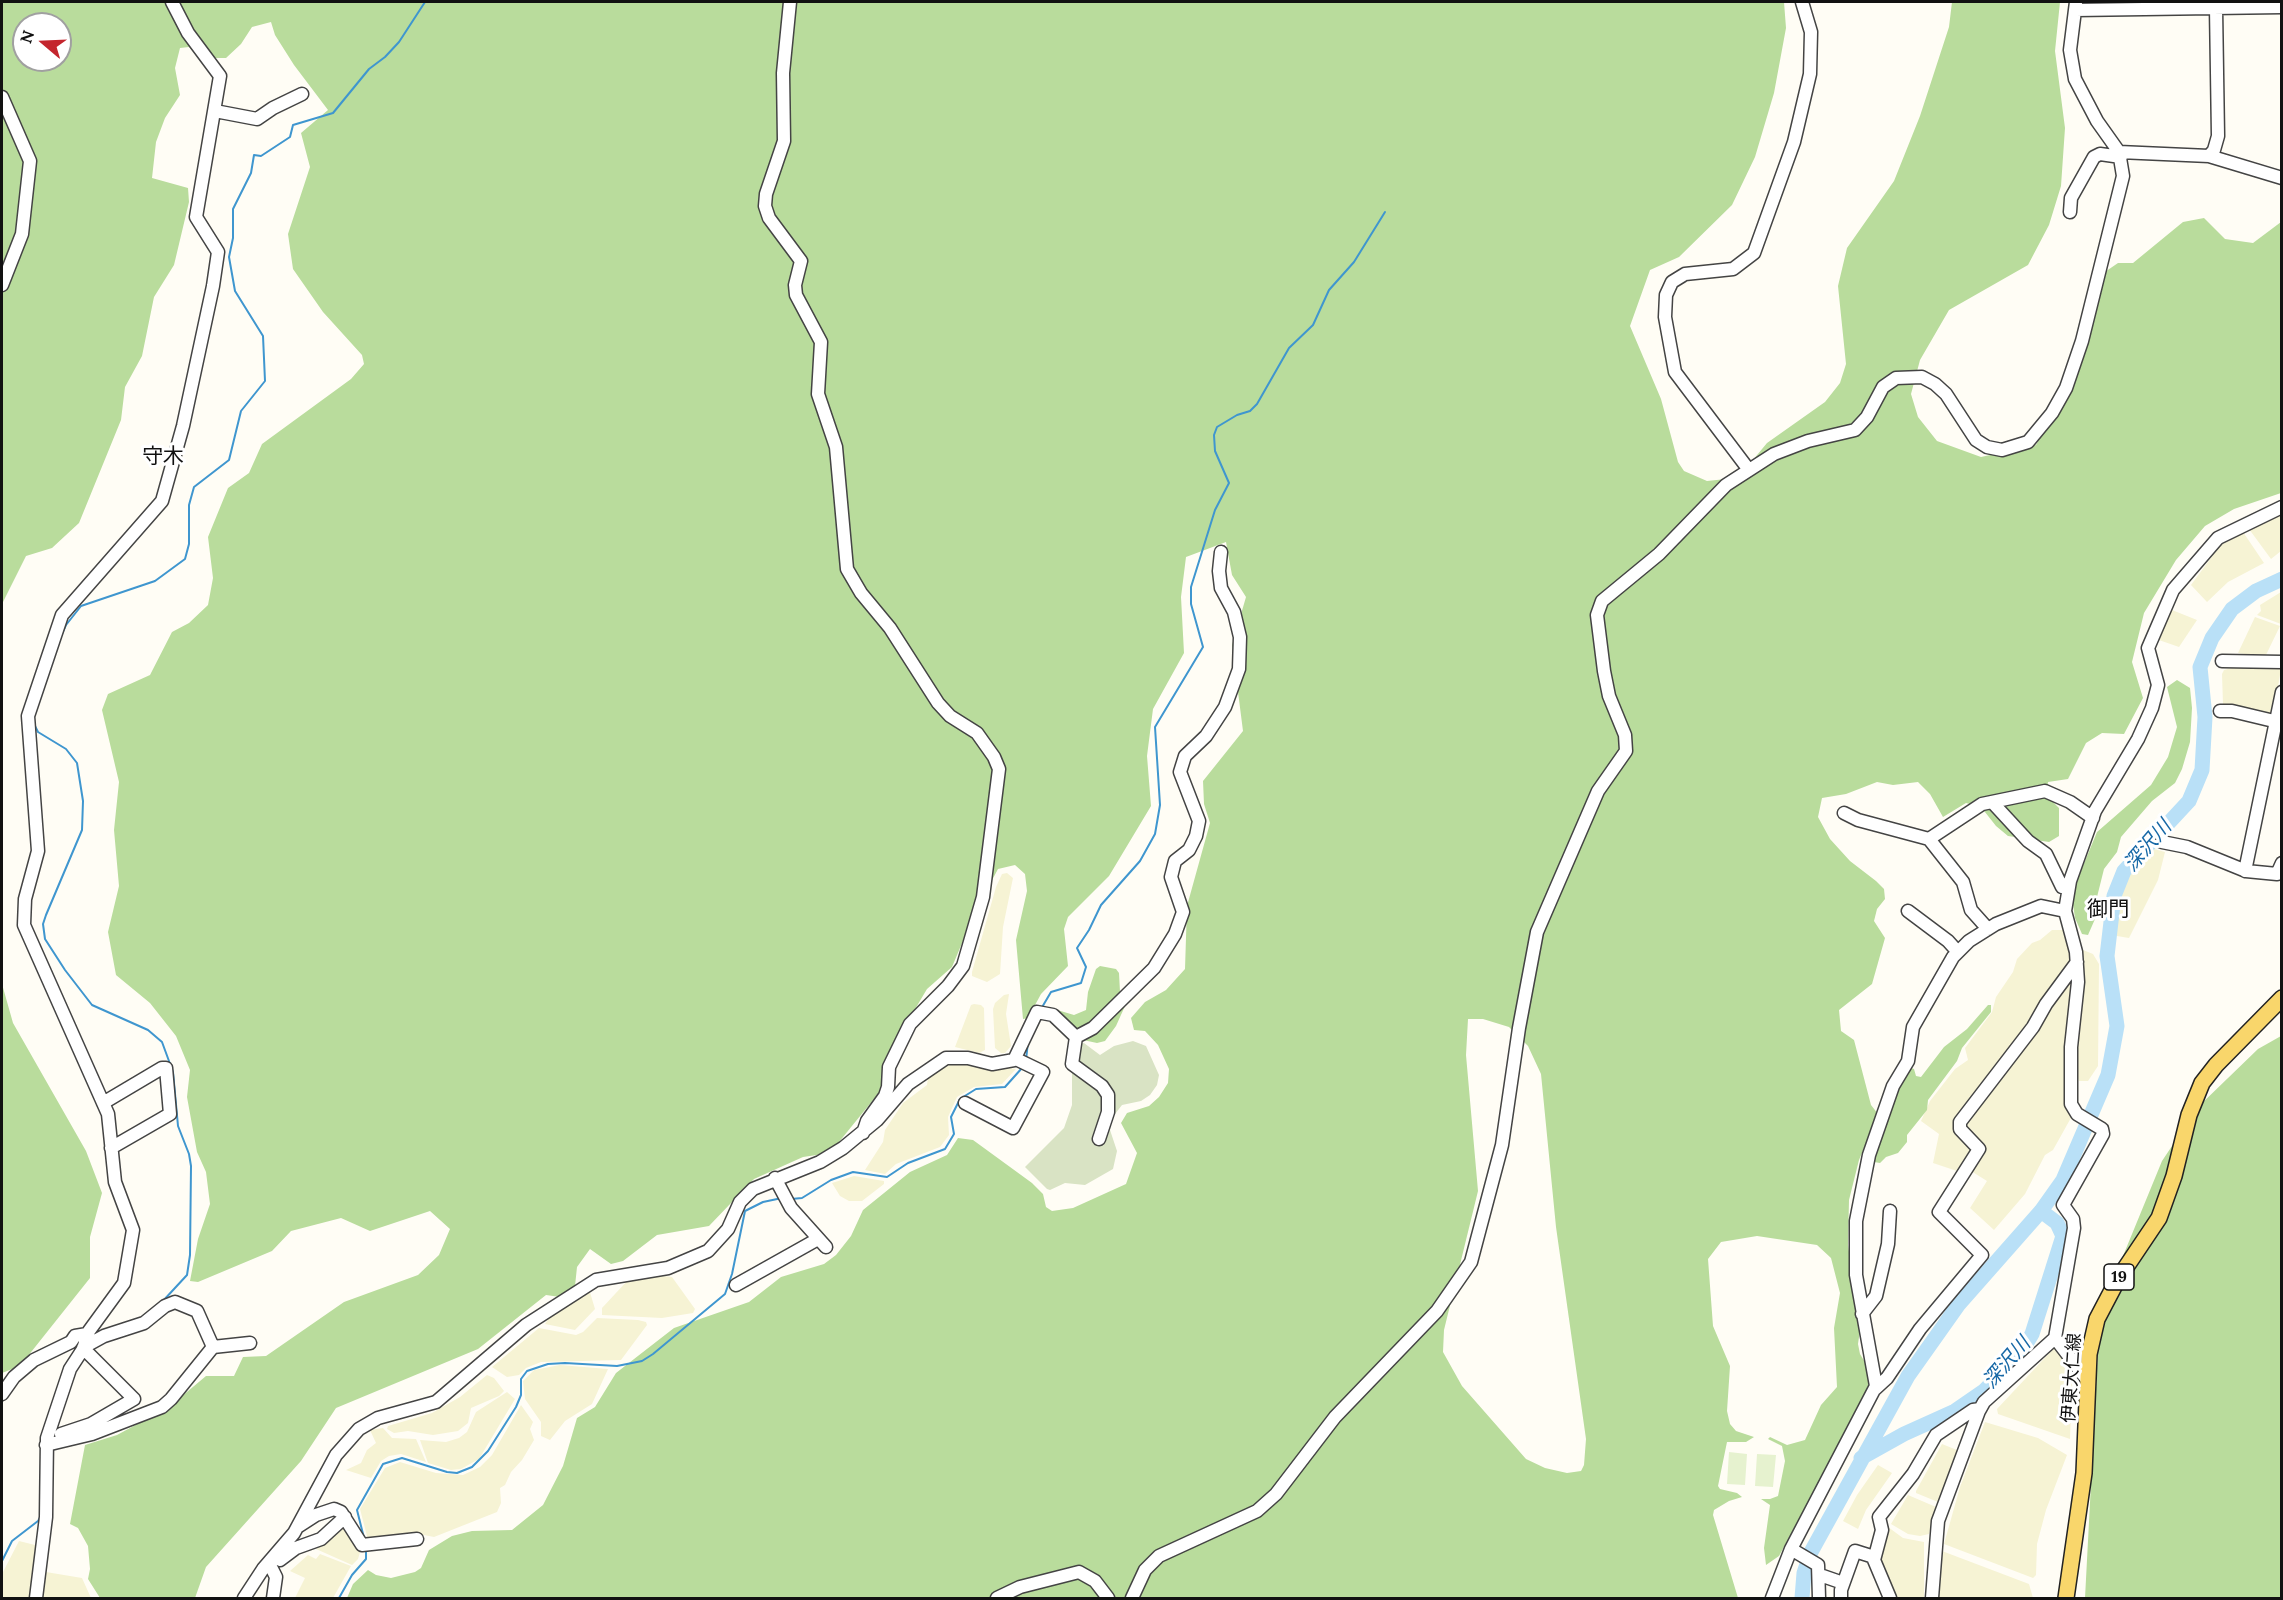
<!DOCTYPE html>
<meta charset="utf-8">
<style>
body{margin:0}
#map{position:relative;width:2283px;height:1600px;overflow:hidden;background:#fffdf5;font-family:Lora,serif}
canvas{display:block}
.frame{position:absolute;inset:0;border:3px solid #111;pointer-events:none}
.north{position:absolute;left:12px;top:12px;width:60px;height:60px;box-sizing:border-box;background:#fff;border:2px solid #a0a0a0;border-radius:50%;rotate:289deg;font-size:16px;font-weight:700;line-height:24px;text-align:center;color:#111}
.north::after{content:'';display:block;margin:auto;width:21px;height:27px;background:#c4262e;clip-path:polygon(50% 0,100% 100%,50% 72%,0 100%)}
</style>
<div id="map">
<canvas width="2283" height="1600"></canvas>
<div class="frame"></div>
<div class="north">N</div>
</div>
<script>
const ctx = document.querySelector('canvas').getContext('2d');
ctx.lineJoin = 'round';
function fillPath(path, color) { ctx.fillStyle = color; ctx.fill(path, 'evenodd'); }
const poly = rows => new Path2D(rows.map(r => 'M' + r).join(''));
function stroke(path, color, width, dash) { ctx.strokeStyle = color; ctx.lineWidth = width; ctx.lineCap = dash ? 'butt' : 'round'; ctx.setLineDash(dash || []); ctx.stroke(path); }
function drawText(font, color, halo, rows, align = 'center') {
  ctx.font = font + ' Lora,"Noto Sans JP",serif'; ctx.lineWidth = 6; ctx.setLineDash([]); ctx.textBaseline = 'middle'; ctx.strokeStyle = halo; ctx.fillStyle = color; for (const [text, x, y, turn = 0] of rows) {
    ctx.save(); ctx.translate(x, y); ctx.rotate((+turn || 0) * Math.PI / 180); ctx.textAlign = isNaN(turn) ? turn : align; if (halo) ctx.strokeText(text, 0, 0); ctx.fillText(text, 0, 0); ctx.restore();
  }
}
const farmland = poly([
 [2281,514,2281,551,2271,559,2249,529,2266,518],
 [2243,532,2264,563,2228,582,2207,602,2191,585,2222,543],
 [2281,592,2281,624,2257,615,2261,611,2260,605],
 [2172,610,2197,620,2179,647,2156,639],
 [2255,617,2280,626,2265,657,2238,653],
 [2235,667,2281,669,2273,716,2223,704,2222,674,2224,670],
 [2154,849,2165,852,2158,880,2129,938,2117,936,2113,926,2116,896,2120,895,2130,868],
 [1007,873,1013,878,1003,927,1000,974,987,982,972,976,972,972,996,887,1002,874],
 [2052,930,2065,930,2072,960,2037,1013,1957,1119,1973,1150,1960,1172,1933,1163,1939,1134,1921,1121,1930,1101,1955,1069,1968,1060,1965,1048,1992,1012,1996,997,2013,972,2017,959,2032,943,2040,940],
 [2078,948,2093,954,2099,964,2098,1066,2088,1081,2079,1081,2075,1070],
 [2071,977,2074,978,2067,1104,2072,1116,2053,1150,2045,1155,2025,1194,1994,1230,1970,1208,1987,1181,1971,1171,1979,1157,1966,1132,1964,1121],
 [1009,994,1006,1014,1011,1046,1005,1053,1001,1053,995,1048,993,1009,995,1003,1004,995],
 [974,1004,981,1005,984,1008,985,1050,979,1053,955,1047,971,1005],
 [961,1061,1016,1069,1002,1084,974,1087,957,1097,948,1117,949,1135,940,1147,896,1164,885,1174,865,1170,883,1142,885,1130,903,1103,927,1085,928,1077,942,1068],
 [854,1176,884,1181,884,1184,862,1201,849,1201,840,1196,832,1183],
 [647,1274,672,1277,695,1309,693,1313,662,1318,602,1315,602,1308,628,1280],
 [589,1289,595,1309,575,1330,545,1324,549,1318],
 [597,1318,638,1320,646,1322,647,1325,621,1360,541,1362,526,1368,519,1375,507,1377,492,1367,539,1328,576,1335,583,1332],
 [2055,1347,2062,1354,2062,1363,2072,1380,2070,1439,1998,1414,1997,1409],
 [560,1365,608,1369,592,1404,565,1421,550,1440,541,1436,541,1422,525,1399,523,1381,534,1370],
 [487,1375,494,1378,504,1391,499,1396,471,1408,468,1423,458,1431,433,1435,408,1431,394,1433,387,1429,388,1426,432,1413,460,1397],
 [507,1392,515,1399,479,1459,461,1469,451,1470,428,1463,420,1440,446,1442,459,1438,467,1432,476,1412],
 [521,1405,533,1422,530,1429,534,1440,522,1460,511,1472,505,1485,500,1488,501,1503,497,1512,434,1537,424,1535,368,1540,360,1509,385,1468,400,1462,436,1473,463,1475,480,1467,492,1455],
 [1985,1422,2038,1438,2067,1455,2046,1510,2037,1544,2036,1575,2033,1578,1944,1544,1960,1487],
 [383,1428,392,1438,416,1439,426,1462,401,1454,389,1456,381,1461,371,1478,346,1470,361,1463,367,1450,376,1443,370,1430],
 [1942,1444,1957,1450,1951,1473,1938,1502,1916,1493,1916,1491],
 [1878,1465,1892,1473,1866,1510,1858,1529,1843,1521,1857,1495],
 [1908,1495,1936,1507,1929,1534,1920,1536,1908,1534,1891,1524],
 [342,1525,361,1549,358,1559,352,1565,316,1549],
 [1888,1527,1903,1538,1924,1542,1924,1598,1896,1598,1885,1580,1877,1555],
 [19,1541,39,1546,33,1598,2,1598,2,1574],
 [1942,1551,2029,1584,2033,1598,1938,1598,1938,1557],
 [320,1554,351,1566,333,1598,295,1598,305,1578,290,1571,308,1555,316,1559],
 [46,1572,82,1578,91,1598,42,1598]
]);
const forest = poly([
 [2,2,1784,2,1786,28,1774,93,1755,157,1732,205,1679,257,1650,270,1630,326,1661,399,1678,462,1684,471,1707,481,1726,479,1748,466,1767,443,1825,402,1840,383,1846,364,1838,286,1847,248,1894,181,1920,116,1949,27,1952,2,2060,2,2055,51,2065,128,2061,186,2049,225,2028,265,1949,310,1920,360,1911,394,1918,417,1937,441,1981,457,2036,445,2048,423,2102,274,2118,263,2133,263,2183,222,2204,218,2225,239,2253,243,2281,222,2281,493,2234,509,2205,526,2176,560,2144,613,2132,662,2143,698,2124,734,2102,733,2086,743,2068,779,2048,782,2047,796,2059,808,2059,836,2049,842,2008,836,1996,826,1981,807,1966,803,1943,817,1930,794,1918,782,1893,785,1877,782,1846,794,1822,798,1818,817,1830,839,1850,861,1876,881,1884,889,1885,899,1877,909,1874,921,1885,938,1872,984,1839,1010,1841,1031,1854,1040,1871,1105,1878,1114,1859,1160,1849,1200,1848,1245,1860,1330,1858,1344,1860,1354,1869,1369,1869,1384,1854,1417,1779,1556,1766,1565,1764,1548,1770,1505,1761,1499,1770,1499,1778,1496,1785,1461,1782,1446,1768,1439,1770,1437,1787,1445,1805,1440,1821,1405,1837,1387,1834,1328,1840,1293,1831,1258,1817,1245,1757,1236,1721,1242,1708,1259,1713,1326,1730,1366,1727,1411,1730,1424,1736,1431,1754,1437,1746,1442,1727,1442,1718,1486,1720,1489,1737,1493,1742,1497,1729,1501,1714,1510,1713,1515,1738,1598,347,1598,353,1584,368,1570,376,1575,391,1578,415,1572,421,1568,429,1550,452,1536,472,1531,512,1530,543,1505,563,1466,577,1418,595,1407,616,1373,674,1328,749,1302,781,1277,824,1264,836,1255,851,1236,863,1210,910,1172,947,1155,958,1138,973,1140,1032,1183,1043,1194,1046,1207,1052,1211,1073,1208,1126,1184,1137,1153,1121,1123,1127,1113,1149,1106,1159,1097,1168,1083,1169,1069,1158,1045,1145,1031,1134,1030,1131,1018,1145,1002,1166,990,1185,969,1187,906,1210,823,1204,804,1203,781,1243,731,1232,645,1246,597,1232,575,1226,542,1186,557,1181,597,1184,653,1153,709,1147,756,1151,806,1109,876,1068,917,1064,929,1068,966,1041,994,1028,1018,1023,1019,1016,940,1027,891,1025,874,1015,865,998,869,975,912,952,967,927,989,883,1063,882,1089,830,1153,803,1157,754,1179,709,1226,657,1235,623,1261,611,1264,590,1249,577,1267,575,1286,560,1297,546,1295,478,1349,336,1408,301,1461,206,1567,195,1598,100,1598,88,1579,90,1569,88,1546,78,1528,70,1524,85,1445,117,1435,169,1407,206,1376,234,1376,243,1357,266,1356,344,1302,418,1275,439,1255,450,1229,430,1211,370,1231,341,1218,291,1231,272,1251,198,1282,190,1281,198,1239,210,1204,206,1172,197,1152,187,1097,190,1070,176,1036,150,1003,116,975,108,932,119,886,114,830,119,782,102,710,108,694,150,675,172,632,189,623,208,605,213,578,208,537,228,488,249,473,262,444,351,379,364,364,362,355,323,312,293,269,288,234,310,167,301,133,328,110,294,65,275,35,271,22,252,27,241,44,226,58,199,58,189,47,180,48,175,68,180,95,165,118,156,142,152,178,188,188,189,202,174,265,154,297,142,356,125,387,121,420,79,523,52,548,26,556,2,604],
 [24,24,60,24,60,60,24,60],
 [1468,1019,1483,1019,1509,1027,1528,1046,1541,1074,1556,1227,1586,1439,1584,1465,1581,1471,1567,1473,1545,1468,1526,1459,1462,1386,1443,1352,1444,1330,1478,1191,1466,1055],
 [2177,680,2190,688,2192,708,2190,742,2182,769,2175,783,2152,801,2121,837,2117,852,2104,869,2094,909,2095,919,2088,935,2082,934,2075,918,2072,897,2078,878,2097,832,2151,785,2168,757,2177,727,2167,687],
 [1100,966,1116,969,1119,973,1120,992,1125,1006,1116,1026,1105,1041,1097,1043,1069,1037,1053,1024,1051,1019,1054,1009,1074,1015,1086,1010,1088,992,1096,969],
 [2,984,13,1023,86,1151,102,1193,90,1237,90,1278,20,1366,2,1373],
 [1988,1005,1991,1005,1991,1012,1962,1048,1957,1061,1928,1100,1927,1110,1907,1135,1907,1142,1898,1153,1886,1157,1880,1163,1874,1162,1898,1087,1911,1068,1914,1069,1916,1076,1921,1077,1944,1047,1967,1029],
 [2281,1036,2281,1598,2085,1598,2100,1312,2162,1161,2198,1107,2258,1049]
]);
const cemetery = poly([
 [1133,1041,1146,1046,1159,1075,1157,1085,1150,1095,1141,1101,1122,1105,1112,1118,1110,1130,1117,1151,1113,1169,1085,1185,1065,1183,1050,1190,1047,1189,1025,1167,1064,1128,1072,1105,1072,1073,1080,1044,1084,1043,1100,1055,1114,1046]
]);
const pitch = poly([
 [1729,1452,1747,1454,1745,1485,1727,1484],
 [1757,1454,1776,1455,1773,1487,1755,1486]
]);
const stream = poly([
 [60,638,66,625,81,606,155,581,185,559,189,544,189,505,194,487,229,460,241,411,265,381,263,336,235,291,229,257,233,238,233,209,251,173,254,155,261,156,290,137,293,125,333,113,369,69,385,57,399,42,425,2],
 [35,726,38,732,66,749,77,763,83,801,82,830,46,915,43,924,45,939,65,970,92,1005,148,1030,162,1042,173,1072,178,1126,189,1154,191,1166,190,1255,187,1275,162,1302],
 [1041,1009,1051,992,1081,983,1086,967,1077,948,1089,930,1101,905,1140,861,1155,834,1160,805,1155,727,1203,647,1191,604,1191,587,1215,510,1229,483,1215,451,1214,435,1217,427,1237,415,1250,411,1257,404,1289,348,1313,325,1329,290,1354,262,1385,212],
 [1026,1060,1028,1042],
 [791,1199,802,1198,831,1180,853,1172,887,1177,908,1163,945,1149,954,1134,951,1117,960,1099,976,1089,1005,1087,1022,1068],
 [41,1456,41,1438],
 [364,1538,357,1510,383,1464,402,1458,447,1472,457,1473,472,1467,488,1451,516,1407,521,1395,521,1379,527,1371,548,1364,565,1363,617,1366,642,1361,653,1354,725,1294,732,1274,745,1211,763,1202,782,1198],
 [2,1561,12,1541,38,1521,41,1516],
 [339,1598,352,1575,366,1559,366,1549]
]);
const river = poly([
 [1861,1458,1904,1434,1955,1411,1984,1391,2020,1354,2032,1334,2063,1236,2057,1223,2041,1211],
 [1802,1598,1804,1573,1811,1552,1908,1376,1959,1304,2041,1211,2063,1180,2108,1075,2117,1026,2107,956,2114,896,2124,871,2189,801,2202,770,2205,717,2200,667,2212,638,2232,609,2256,591,2282,579]
]);
const minor = poly([
 [790,2,783,73,784,141,766,194,765,206,769,218,801,261,795,285,796,295,821,342,818,394,836,447,847,569,861,593,890,628,938,703,950,716,977,733,994,757,999,769,983,897,963,966,948,986,910,1024,889,1067,888,1087,885,1096,867,1121,863,1133],
 [2075,10,2282,7],
 [2,97,30,161,22,234,2,285],
 [215,111,257,119,273,108,302,94],
 [2119,152,2209,156,2214,150,2218,136,2216,8],
 [2209,156,2282,178],
 [2070,212,2071,198,2094,157,2100,154,2121,157],
 [1749,470,1675,372,1665,317,1666,295,1672,282,1685,274,1733,269,1754,253,1794,142,1810,74,1811,32,1802,2],
 [2222,661,2282,662],
 [2220,711,2232,711,2282,723],
 [1992,802,2028,841,2046,854,2062,887],
 [1844,813,1858,820,1929,839,1963,882,1971,910,1988,929],
 [1929,839,1982,804,2045,791,2070,802,2093,818],
 [2162,842,2187,847,2246,871,2277,874,2282,863],
 [2245,871,2282,692],
 [1908,911,1948,941,1957,951],
 [1076,1037,1093,1028,1154,968,1175,934,1183,912,1171,877,1175,861,1189,850,1196,836,1199,821,1180,772,1185,756,1206,736,1225,707,1239,669,1240,637,1234,612,1221,588,1219,571,1221,552],
 [1076,1037,1072,1064,1102,1086,1108,1095,1108,1112,1099,1139],
 [103,1103,162,1068,166,1068,170,1114,111,1148],
 [965,1103,1013,1128,1043,1072,1016,1059],
 [775,1178,791,1208,826,1247],
 [736,1285,818,1239],
 [1862,1314,1876,1296,1888,1244,1890,1211],
 [2055,1338,2088,1381],
 [84,1347,104,1336,144,1323,165,1306,175,1302,197,1311,213,1347],
 [1875,1389,1887,1378,1920,1329,1982,1255,1939,1212,1979,1149,1960,1129,1960,1122,2033,1027,2046,1004,2077,962],
 [2,1394,14,1377,34,1360,71,1342,75,1336,87,1334],
 [61,1434,91,1424,134,1399,83,1348],
 [46,1445,92,1434,162,1407,171,1399,213,1347,250,1343],
 [299,1526,316,1515,334,1509,341,1512,362,1545,417,1539],
 [1791,1549,1818,1565,1819,1598],
 [280,1560,296,1548,321,1539,345,1517],
 [269,1563,276,1577,273,1598],
 [1820,1575,1843,1583],
 [36,1598,46,1517,47,1438,70,1369,83,1349,89,1331,124,1283,133,1230,115,1182,108,1114,24,925,25,899,38,851,28,716,62,615,162,501,183,426,213,286,218,252,196,217,220,76,188,33,172,2],
 [244,1598,263,1569,294,1533,336,1455,359,1429,378,1418,436,1402,526,1325,596,1280,668,1268,708,1251,728,1229,740,1202,753,1189,820,1162,843,1148,877,1120,908,1084,946,1058,968,1058,992,1064,1014,1060,1037,1012,1053,1015,1076,1037],
 [997,1598,1020,1587,1079,1572,1095,1581,1108,1598],
 [1132,1598,1145,1570,1159,1556,1257,1511,1276,1494,1335,1417,1437,1311,1471,1262,1502,1145,1519,1028,1537,932,1598,791,1626,751,1625,735,1609,696,1604,671,1597,615,1602,601,1659,554,1726,485,1774,454,1808,441,1855,430,1867,417,1883,387,1896,378,1922,377,1935,384,1946,394,1976,440,1987,447,2002,450,2028,442,2052,413,2066,388,2082,341,2123,176,2119,152,2097,121,2075,79,2070,50,2076,2],
 [1772,1598,1791,1549,1876,1386,1856,1275,1856,1221,1869,1155,1893,1086,1908,1061,1913,1027,1953,957,1969,941,1996,924,2041,906,2065,911],
 [1841,1598,1841,1590,1855,1551,1874,1557],
 [1890,1598,1874,1560,1882,1530,1879,1517,1913,1474,1936,1435,1973,1410,1980,1409],
 [1932,1598,1938,1521,1979,1411,1984,1402,2055,1338,2074,1228,2073,1219,2063,1205,2103,1134,2102,1129,2077,1114,2071,1104,2071,1047,2078,982,2076,952,2065,911,2070,881,2095,811,2138,739,2152,708,2158,685,2148,648,2173,590,2218,538,2282,507]
]);
const major = poly([
 [2066,1598,2084,1473,2089,1354,2097,1319,2118,1279,2159,1218,2174,1176,2189,1115,2202,1083,2216,1065,2282,998]
]);
const shields = [
 [2119,1277,30]
];
const shieldNames = [
 ["19",2119,1277]
];
const streetNames = [
 ["伊東大仁線",2072,1378,-86]
];
const waterNames = [
 ["深沢川",2148,846,-49],
 ["深沢川",2007,1363,-49]
];
const quarterNames = [
 ["守木",163,457],
 ["御門",2108,910]
];
fillPath(farmland, '#f6f3d4');
fillPath(forest, '#b9dc9c');
fillPath(cemetery, '#d9e3c4');
fillPath(pitch, '#e6f2cf');
stroke(stream, '#3f96cf', 2);
stroke(river, '#b9e0f7', 15);
stroke(minor, '#444', 15);
stroke(major, '#222', 18);
stroke(minor, '#fff', 12);
stroke(major, '#f9d66b', 15);
for (const [x, y, w] of shields) { const box = new Path2D(); box.roundRect(x - w / 2, y - 13, w, 26, 4.5); ctx.fillStyle = '#fff'; ctx.fill(box); stroke(box, '#111', 1.5); }
drawText('bold 16px', '#111', null, shieldNames);
drawText('18px', '#111', '#fff', streetNames);
drawText('italic 20px', '#1768a6', '#fff', waterNames);
drawText('21px', '#111', '#fff', quarterNames);
</script>
